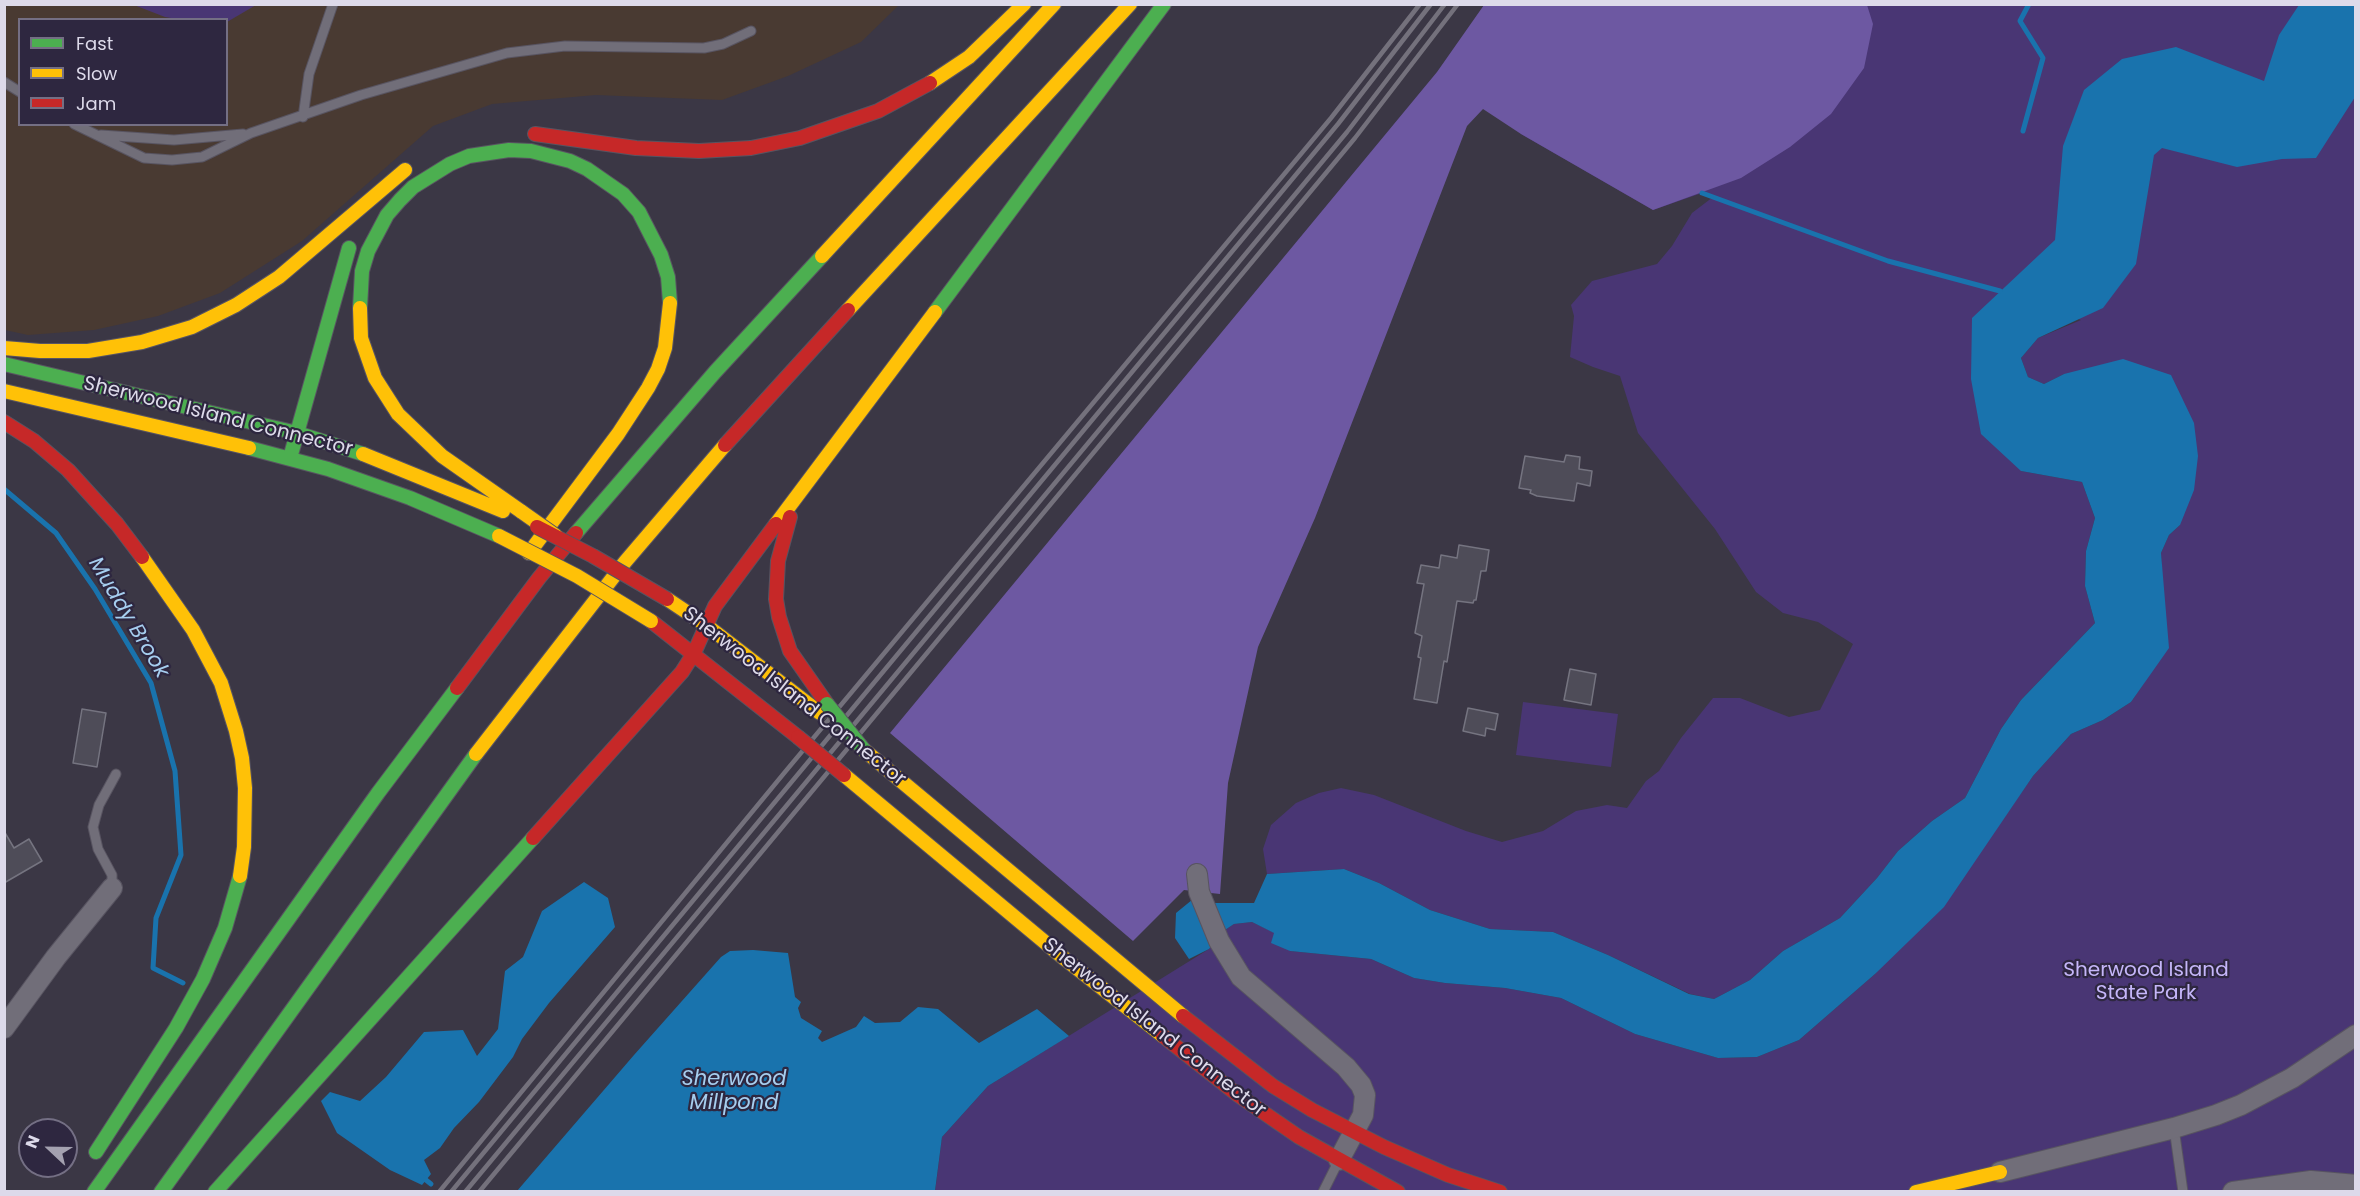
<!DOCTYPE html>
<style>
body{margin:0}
#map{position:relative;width:2360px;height:1196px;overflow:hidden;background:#3b3745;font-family:Poppins,sans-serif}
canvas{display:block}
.frame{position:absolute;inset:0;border:6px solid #dddaea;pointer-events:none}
.legend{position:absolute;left:18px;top:18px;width:210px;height:108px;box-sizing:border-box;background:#2e2740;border:2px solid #746f84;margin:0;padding:8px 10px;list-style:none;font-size:18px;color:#dddaea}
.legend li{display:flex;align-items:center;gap:12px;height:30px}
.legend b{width:30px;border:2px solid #746f84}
.north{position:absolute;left:18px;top:1118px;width:60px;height:60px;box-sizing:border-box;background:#2e2740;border:2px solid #746f84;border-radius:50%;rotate:292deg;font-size:16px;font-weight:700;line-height:24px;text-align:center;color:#dddaea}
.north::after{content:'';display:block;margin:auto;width:21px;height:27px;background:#a4a1b0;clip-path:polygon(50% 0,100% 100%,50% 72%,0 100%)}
</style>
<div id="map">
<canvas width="2360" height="1196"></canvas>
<div class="frame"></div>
<ul class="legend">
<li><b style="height:8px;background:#4caf50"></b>Fast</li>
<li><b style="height:8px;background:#ffc107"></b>Slow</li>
<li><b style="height:8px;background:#c62828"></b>Jam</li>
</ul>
<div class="north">N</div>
</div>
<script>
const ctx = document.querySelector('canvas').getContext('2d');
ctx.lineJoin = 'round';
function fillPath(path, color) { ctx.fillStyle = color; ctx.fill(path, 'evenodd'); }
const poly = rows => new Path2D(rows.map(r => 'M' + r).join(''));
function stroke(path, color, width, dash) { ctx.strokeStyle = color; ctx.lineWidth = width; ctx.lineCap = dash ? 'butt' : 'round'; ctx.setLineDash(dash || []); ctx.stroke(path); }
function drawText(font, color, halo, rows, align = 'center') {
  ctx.font = font + ' Poppins,sans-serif'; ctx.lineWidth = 4.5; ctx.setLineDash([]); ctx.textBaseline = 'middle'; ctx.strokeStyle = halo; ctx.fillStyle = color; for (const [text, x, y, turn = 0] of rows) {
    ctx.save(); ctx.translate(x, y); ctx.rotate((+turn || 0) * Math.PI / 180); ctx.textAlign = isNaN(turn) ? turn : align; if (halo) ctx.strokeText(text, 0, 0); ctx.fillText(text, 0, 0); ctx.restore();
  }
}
const commercial = poly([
 [5,5,899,5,861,42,788,76,722,100,596,95,492,104,433,126,302,241,220,293,158,316,94,330,28,335,5,330],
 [20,20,226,20,226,124,20,124]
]);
const green = poly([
 [134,5,256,4,256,5,227,22,226,20,183,20,165,17],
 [1484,5,2355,5,2355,1191,935,1192,942,1137,988,1086,1209,949,1222,932,1234,924,1252,922,1275,933,1290,951,1371,959,1414,978,1445,983,1505,988,1561,998,1635,1034,1718,1058,1757,1057,1799,1040,1875,974,2001,822,2033,776,2071,734,2103,720,2131,702,2144,683,2163,600,2161,553,2169,535,2180,525,2064,374,2044,384,2028,377,2021,358,2038,338,2081,320,2001,291,2021,471,2082,482,2095,518,2086,551,2085,586,2095,623,2021,700,2001,729,1965,798,1932,821,1898,851,1877,878,1840,918,1783,951,1750,980,1714,999,1690,994,1608,955,1553,932,1490,929,1430,910,1379,883,1344,869,1267,874,1263,849,1271,825,1296,803,1319,793,1341,788,1374,795,1466,831,1502,842,1543,831,1576,811,1607,805,1627,808,1646,781,1659,771,1681,738,1713,698,1740,698,1789,717,1820,710,1853,644,1818,622,1783,613,1756,592,1715,529,1638,433,1620,376,1593,367,1570,357,1574,316,1571,305,1592,281,1657,264,1672,246,1692,213,1713,197,1702,193,1653,210,1521,134],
 [1523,702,1618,714,1611,767,1516,755]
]);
const forest = poly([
 [1484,5,1867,5,1873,24,1864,68,1831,114,1790,147,1741,178,1653,210,1521,134,1483,109,1467,126,1315,518,1258,647,1228,783,1220,894,1184,890,1133,941,890,733,1437,72]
]);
const water = poly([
 [2299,5,2355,5,2355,97,2316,158,2282,159,2237,167,2162,148,2154,155,2136,264,2103,308,2038,338,2021,358,2028,377,2044,384,2064,374,2123,359,2171,375,2194,423,2198,456,2194,490,2180,525,2169,535,2161,553,2169,648,2131,702,2103,720,2071,734,2033,776,1944,907,1875,974,1799,1040,1757,1057,1718,1058,1635,1034,1561,998,1505,988,1445,983,1414,978,1371,959,1290,951,1271,943,1274,933,1252,922,1234,924,1222,932,1209,949,1189,959,1175,938,1176,913,1198,895,1208,903,1254,903,1267,874,1344,869,1379,883,1430,910,1490,929,1553,932,1608,955,1689,994,1714,999,1750,980,1783,951,1840,918,1877,878,1898,851,1932,821,1965,798,2001,729,2021,700,2095,623,2085,586,2086,551,2095,518,2082,482,2021,471,1981,434,1971,379,1972,318,2055,240,2063,146,2084,90,2122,59,2176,47,2264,81,2279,35],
 [584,882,608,898,615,927,549,1003,522,1039,513,1057,479,1102,454,1128,440,1148,424,1160,431,1174,422,1185,390,1170,337,1133,321,1101,330,1092,360,1101,386,1077,424,1032,463,1030,477,1056,498,1029,505,971,523,957,542,911],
 [753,950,788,953,795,997,801,1002,798,1008,801,1018,822,1031,818,1038,822,1042,856,1027,864,1016,875,1023,900,1022,918,1007,938,1009,979,1043,1037,1009,1069,1036,988,1086,942,1137,935,1191,517,1191,634,1055,721,957,730,951]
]);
const stream = poly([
 [2023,131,2043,58,2020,21,2029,4],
 [1702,193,1888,261,2000,291],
 [4,489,56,533,95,589,151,683,175,771,181,855,156,918,153,968,183,983],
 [421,1176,431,1184]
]);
const building = poly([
 [1566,455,1580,457,1579,469,1592,471,1590,486,1577,483,1574,501,1537,496,1530,493,1531,490,1519,488,1525,456,1564,462,1566,455],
 [1459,545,1489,550,1486,571,1481,571,1476,600,1474,600,1473,603,1457,601,1447,662,1444,661,1437,703,1414,699,1421,658,1418,657,1422,636,1415,633,1424,584,1417,583,1421,565,1439,568,1441,555,1457,558,1459,545],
 [1570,669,1596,674,1591,705,1564,700,1570,669],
 [1468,708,1498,714,1495,730,1486,728,1485,736,1463,731,1468,708],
 [82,709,106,713,97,767,73,763,82,709],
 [4,831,14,848,29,839,42,861,4,883,4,831]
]);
const lane = poly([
 [4,82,20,92],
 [303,117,309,74,333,4],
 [74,124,144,158,172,160,202,157,251,133,361,95,507,53,565,46,704,48,723,44,751,31],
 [101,135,174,140,243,134],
 [112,888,112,875,98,849,93,827,99,805,116,774],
 [2174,1128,2183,1192],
 [1323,1192,1338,1162]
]);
const street = poly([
 [1197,874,1199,892,1219,941,1241,977,1346,1067,1361,1085,1365,1095,1363,1115,1339,1160],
 [4,1028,56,957,112,888],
 [2000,1172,2174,1128,2216,1115,2241,1105,2292,1078,2356,1035],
 [2233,1192,2311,1181,2356,1185]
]);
const fast = poly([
 [360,308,362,271,368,251,387,215,400,200,413,187,450,164,469,156,509,150,531,151,570,161,587,169,623,194,639,212,661,255,668,277,670,303],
 [935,312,1164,4],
 [4,364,297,433,363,454],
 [249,448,328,469,410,498,499,536],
 [290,458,349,248],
 [576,533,715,372,822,256],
 [96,1152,176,1028,203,979,225,928,240,876],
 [94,1192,378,793,457,688],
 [161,1192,476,754],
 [215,1192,533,838]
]);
const slow = poly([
 [930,83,969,57,1024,4],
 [822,256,1054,4],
 [360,308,361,338,375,378,398,414,442,456,522,512],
 [848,310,1130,4],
 [4,348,40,351,88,351,142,342,192,327,236,305,279,277,405,170],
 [4,391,249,448],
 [363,454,503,511],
 [776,524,935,312],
 [529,553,618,434,648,388,658,369,665,348,670,303],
 [142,557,193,630,221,683,236,731,242,758,245,788,244,847,240,876],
 [667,599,706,625,820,713],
 [864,750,1183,1016],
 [476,754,625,562,725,445],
 [844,775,1065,959,1163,1036],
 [1916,1192,2000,1172]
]);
const jam = poly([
 [535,134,636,148,699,151,751,148,800,138,878,111,930,83],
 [4,422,34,441,68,470,117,524,142,557],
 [725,445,848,310],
 [790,517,778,561,776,599,779,617,790,651,827,704],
 [651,621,798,737],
 [457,688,539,578,576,533],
 [533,838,682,672,694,653,715,606,776,524],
 [1183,1016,1273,1086,1312,1110,1384,1147,1448,1175,1500,1192],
 [1163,1036,1238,1095,1299,1137,1398,1192]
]);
const rail = poly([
 [439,1192,785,772,1331,118,1420,4],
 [451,1192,1338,124,1431,4],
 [465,1192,1347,132,1445,4],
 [479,1192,1355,138,1458,4]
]);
const fastBridge = poly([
 [827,704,864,750]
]);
const slowBridge = poly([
 [522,512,556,536],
 [499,536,577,576,651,621]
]);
const jamBridge = poly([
 [537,527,593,556,667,599],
 [798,737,844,775]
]);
const streetNames = [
 ["Sherwood Island Connector",218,417,14],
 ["Sherwood Island Connector",794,697,38],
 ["Sherwood Island Connector",1154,1028,38]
];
const parkNames = [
 ["Sherwood Island",2146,971],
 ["State Park",2146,994]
];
const waterNames = [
 ["Muddy Brook",128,618,59],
 ["Sherwood",734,1080],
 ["Millpond",734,1104]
];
fillPath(commercial, '#493a32');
fillPath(green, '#493674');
fillPath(forest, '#6d58a2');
fillPath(water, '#1973ad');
stroke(stream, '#1973ad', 5);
fillPath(building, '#4e4c58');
stroke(building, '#757480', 1.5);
stroke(lane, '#585461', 11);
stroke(street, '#585461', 22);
stroke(fast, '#585461', 16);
stroke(slow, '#585461', 16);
stroke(jam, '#585461', 16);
stroke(lane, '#716e79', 9);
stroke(street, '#716e79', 20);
stroke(fast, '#4caf50', 14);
stroke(slow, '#ffc107', 14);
stroke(jam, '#c62828', 14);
stroke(rail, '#74717c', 4.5);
stroke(fastBridge, '#585461', 16, []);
stroke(slowBridge, '#585461', 16, []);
stroke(jamBridge, '#585461', 16, []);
stroke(fastBridge, '#4caf50', 14);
stroke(slowBridge, '#ffc107', 14);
stroke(jamBridge, '#c62828', 14);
drawText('20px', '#dddaea', '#2e2740', streetNames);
drawText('20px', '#c5b6f9', '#2e2740', parkNames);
drawText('italic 21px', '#a6ceef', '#2e2740', waterNames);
</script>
